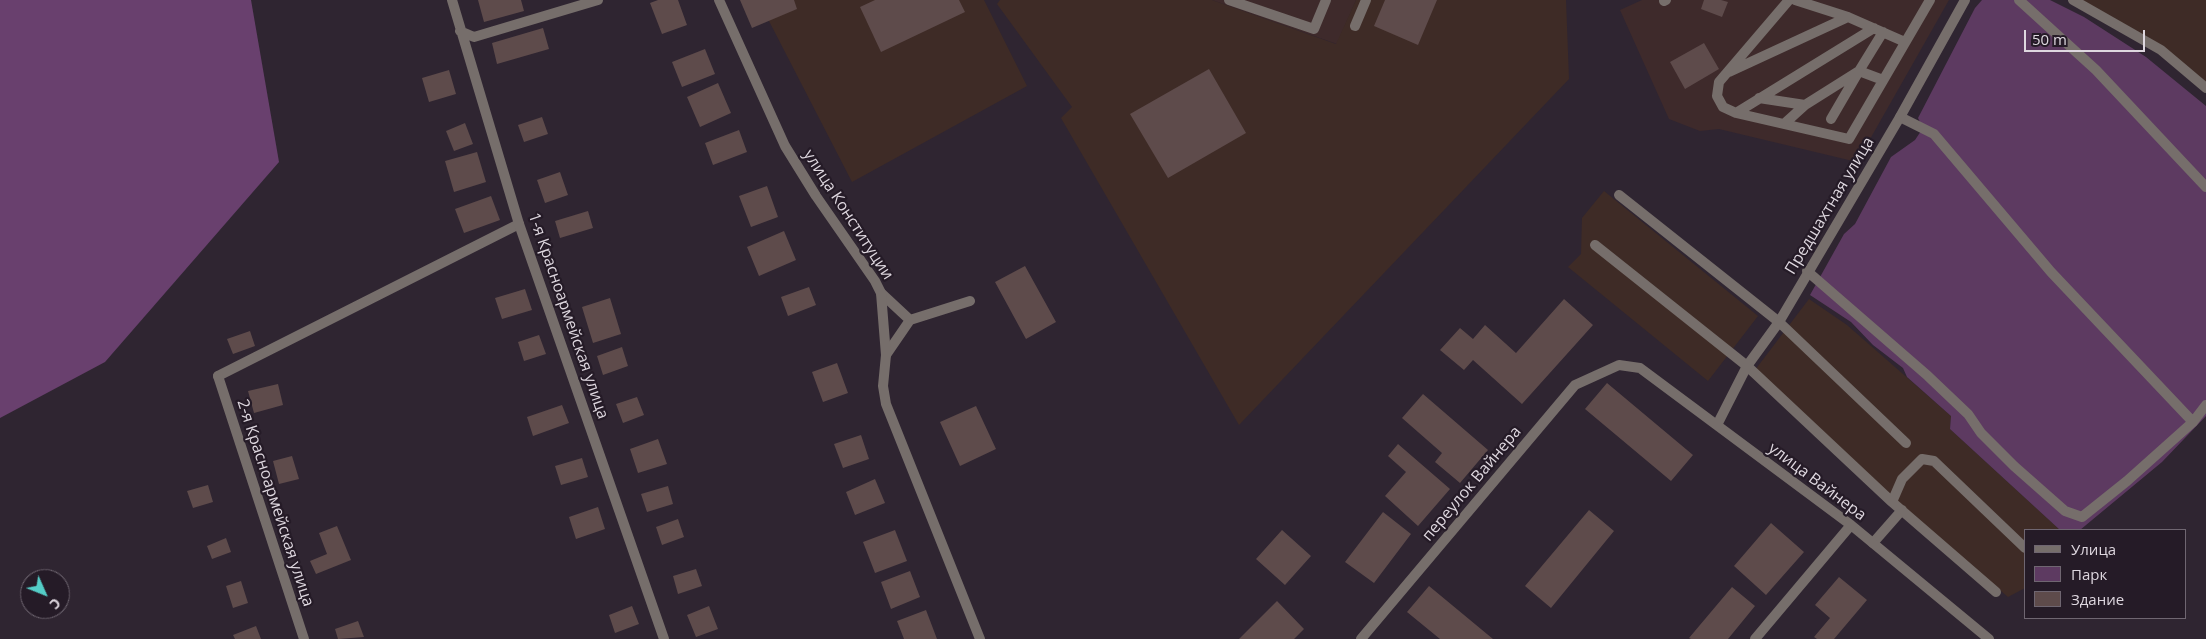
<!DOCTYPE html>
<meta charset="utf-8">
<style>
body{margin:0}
#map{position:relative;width:2206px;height:639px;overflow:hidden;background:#2f2531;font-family:"Open Sans",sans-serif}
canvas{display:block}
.legend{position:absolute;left:2024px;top:529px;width:162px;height:90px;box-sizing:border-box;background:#251b27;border:1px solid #6f6671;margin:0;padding:6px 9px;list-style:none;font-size:15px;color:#ded7df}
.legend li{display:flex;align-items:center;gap:10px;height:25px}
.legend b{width:25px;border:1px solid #6f6671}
.north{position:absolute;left:20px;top:569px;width:50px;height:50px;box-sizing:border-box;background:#251b27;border:1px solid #6f6671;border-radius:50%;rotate:134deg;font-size:14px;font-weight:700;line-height:20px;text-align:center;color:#ded7df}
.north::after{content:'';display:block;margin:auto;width:18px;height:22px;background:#54cdc7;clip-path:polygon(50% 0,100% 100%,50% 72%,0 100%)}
.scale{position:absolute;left:2024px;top:30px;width:121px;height:22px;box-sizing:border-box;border:2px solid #ded7df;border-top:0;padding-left:6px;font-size:15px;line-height:18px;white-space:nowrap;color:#ded7df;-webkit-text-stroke:4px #251b27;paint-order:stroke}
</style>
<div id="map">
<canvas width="2206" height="639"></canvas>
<ul class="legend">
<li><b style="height:6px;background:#766e6b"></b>Улица</li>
<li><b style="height:14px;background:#5d3a61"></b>Парк</li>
<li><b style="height:14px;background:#5e4b4b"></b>Здание</li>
</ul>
<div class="north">С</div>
<div class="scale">50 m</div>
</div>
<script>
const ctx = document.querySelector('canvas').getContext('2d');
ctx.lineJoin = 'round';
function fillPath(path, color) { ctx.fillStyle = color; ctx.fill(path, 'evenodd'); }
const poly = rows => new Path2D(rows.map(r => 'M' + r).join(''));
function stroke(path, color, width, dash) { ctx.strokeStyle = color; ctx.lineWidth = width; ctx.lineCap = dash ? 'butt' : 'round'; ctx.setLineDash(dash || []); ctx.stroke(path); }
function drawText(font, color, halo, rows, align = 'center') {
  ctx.font = font + ' "Open Sans",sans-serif'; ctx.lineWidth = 4.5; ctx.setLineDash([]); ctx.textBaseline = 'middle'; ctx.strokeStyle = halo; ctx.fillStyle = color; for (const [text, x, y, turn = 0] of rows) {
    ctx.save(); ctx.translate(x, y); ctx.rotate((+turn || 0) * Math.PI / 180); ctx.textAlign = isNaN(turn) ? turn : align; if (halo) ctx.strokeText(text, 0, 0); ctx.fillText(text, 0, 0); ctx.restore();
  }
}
const commercial = poly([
 [1212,0,1356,0,1337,44],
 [1642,0,1949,0,1857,162,1719,129,1700,131,1669,119,1620,10]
]);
const industrial = poly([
 [741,0,984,0,1027,86,852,182,769,21],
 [1000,0,1212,0,1336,44,1356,0,1566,0,1569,79,1239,425,1061,118,1072,107,997,4],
 [2079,0,2206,0,2206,85],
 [1604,191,1758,316,1708,381,1568,267,1581,254,1582,218],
 [1809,299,1847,325,1951,416,1950,429,2060,530,2025,530,2025,588,2008,597,1883,490,1755,370]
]);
const green = poly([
 [1982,0,2050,0,2084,17,2146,57,2206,106,2206,416,2162,462,2080,530,2060,530,1950,429,1951,416,1907,377,1903,368,1873,345,1851,322,1810,295,1844,234,1855,224,1891,157,1915,140,1923,128,1918,118,1975,8]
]);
const forest = poly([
 [0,0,251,0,279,162,105,362,0,418]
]);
const building = poly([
 [478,0,521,0,524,11,484,22],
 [658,0,678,0,687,25,662,34,650,3],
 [740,0,794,0,797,9,752,28],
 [875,0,959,0,965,12,881,52,860,7],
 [1385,0,1437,0,1418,45,1374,26],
 [1704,0,1721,0,1728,2,1722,17,1701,9],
 [543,28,549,49,497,64,492,43],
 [1704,43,1719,69,1685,89,1670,62],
 [705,49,715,74,682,87,672,62],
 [1209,69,1246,133,1168,178,1130,114],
 [449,70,456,94,429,102,422,78],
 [718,83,731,113,700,127,687,97],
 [542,117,548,134,524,142,518,125],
 [465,123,473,144,454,151,446,131],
 [739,130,747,152,713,165,705,143],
 [477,152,486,182,454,192,445,161],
 [560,172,568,195,545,203,537,180],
 [767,186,778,217,751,227,739,196],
 [491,196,500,220,464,233,455,209],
 [588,211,593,228,560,238,555,221],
 [784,231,796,260,759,276,747,247],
 [1025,266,1056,322,1026,339,995,282],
 [809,287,816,305,788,316,781,297],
 [525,289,532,310,502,319,495,298],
 [610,298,621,334,593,343,582,307],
 [1564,299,1593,325,1522,404,1473,360,1464,370,1440,350,1460,328,1473,339,1485,325,1516,353],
 [250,331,255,346,233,354,227,339],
 [539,335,546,354,524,361,518,342],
 [622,347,628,366,603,375,597,356],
 [837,363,848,393,823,402,812,372],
 [1607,383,1693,455,1671,481,1585,409],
 [278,384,283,405,254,413,248,391],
 [1423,394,1488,450,1460,483,1435,462,1442,453,1402,418],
 [637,397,644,415,623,423,616,404],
 [562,405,569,423,533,436,527,417],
 [976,406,996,449,960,466,940,422],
 [861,435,869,459,843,468,834,444],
 [658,439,667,464,638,473,630,449],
 [1398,444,1450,489,1418,526,1385,496,1406,472,1388,456],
 [292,456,299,479,279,484,273,461],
 [582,458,588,477,561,485,555,466],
 [875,479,885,503,855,515,846,492],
 [208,485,213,502,193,508,187,491],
 [668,486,673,504,647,512,641,494],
 [598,507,605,529,576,539,569,517],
 [1589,510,1614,531,1551,608,1525,586],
 [1383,512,1411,534,1374,583,1345,562],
 [678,519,684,537,662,545,656,527],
 [1771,523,1804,552,1766,595,1734,566],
 [337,526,351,560,316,574,310,561,327,554,319,533],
 [895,530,907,561,875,573,863,542],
 [1282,530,1311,556,1285,585,1256,559],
 [226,538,231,552,212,559,207,546],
 [696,569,702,586,678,594,673,576],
 [910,571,920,597,891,609,881,582],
 [1839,577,1867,600,1834,639,1817,639,1814,637,1830,618,1815,605],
 [241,581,248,603,233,608,226,586],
 [1429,586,1493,639,1440,639,1407,612],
 [1732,587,1755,606,1728,639,1691,639,1689,638],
 [1277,601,1304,629,1294,639,1239,639],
 [632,606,639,624,615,633,609,615],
 [709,606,718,629,696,637,687,615],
 [926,610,937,639,904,639,897,621],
 [358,621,364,637,338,639,335,629],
 [256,626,261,639,235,639,233,635]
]);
const lane = poly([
 [1229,0,1314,29,1326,0],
 [1789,0,1719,82,1717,96,1723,107,1736,113,1849,139,1930,0],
 [1795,0,1848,17,1905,42],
 [2019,0,2096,70,2206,187],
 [2073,0,2161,50,2206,88],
 [1664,1,1666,0],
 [1355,26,1366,0],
 [1729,72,1848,17],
 [1759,98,1805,105,1859,71,1883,32],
 [1736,113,1874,28],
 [1900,117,1934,134,2051,272,2193,422],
 [1831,119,1859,71,1883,80],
 [1784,124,1805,105],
 [1619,195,1779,322,1906,443],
 [1595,245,1747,366,1892,502,1996,592],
 [1807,271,1928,376,1968,414,1981,433,2014,466,2065,511,2082,517,2127,481,2193,422,2206,405],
 [881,293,910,320],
 [886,355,910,320,970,301],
 [218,376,519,224],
 [1892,502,1902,479,1922,459,1934,461,2025,548],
 [1873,543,1902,510]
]);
const street = poly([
 [452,0,519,224,664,639],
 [719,0,785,146,816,196,875,281,881,293,886,355,883,386,886,404,980,639],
 [460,31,474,37,598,0],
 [218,376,304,639],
 [1717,425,1747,366,1779,322,1900,117,1965,0],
 [1361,639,1575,385,1619,365,1640,368,1851,525,1989,639],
 [1755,639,1851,525]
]);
const streetNames = [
 ["Предшахтная улица",1830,206,-59],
 ["улица Конституции",848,215,57],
 ["1-я Красноармейская улица",568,316,71],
 ["улица Вайнера",1817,482,37],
 ["переулок Вайнера",1472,484,-50],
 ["2-я Красноармейская улица",275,503,72]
];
fillPath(commercial, '#3e2a2b');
fillPath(industrial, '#3e2b26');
fillPath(green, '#5d3a61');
fillPath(forest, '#69406e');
fillPath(building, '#5e4b4b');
stroke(lane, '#766e6b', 10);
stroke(street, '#766e6b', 10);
drawText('16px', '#ded7df', '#251b27', streetNames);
</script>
